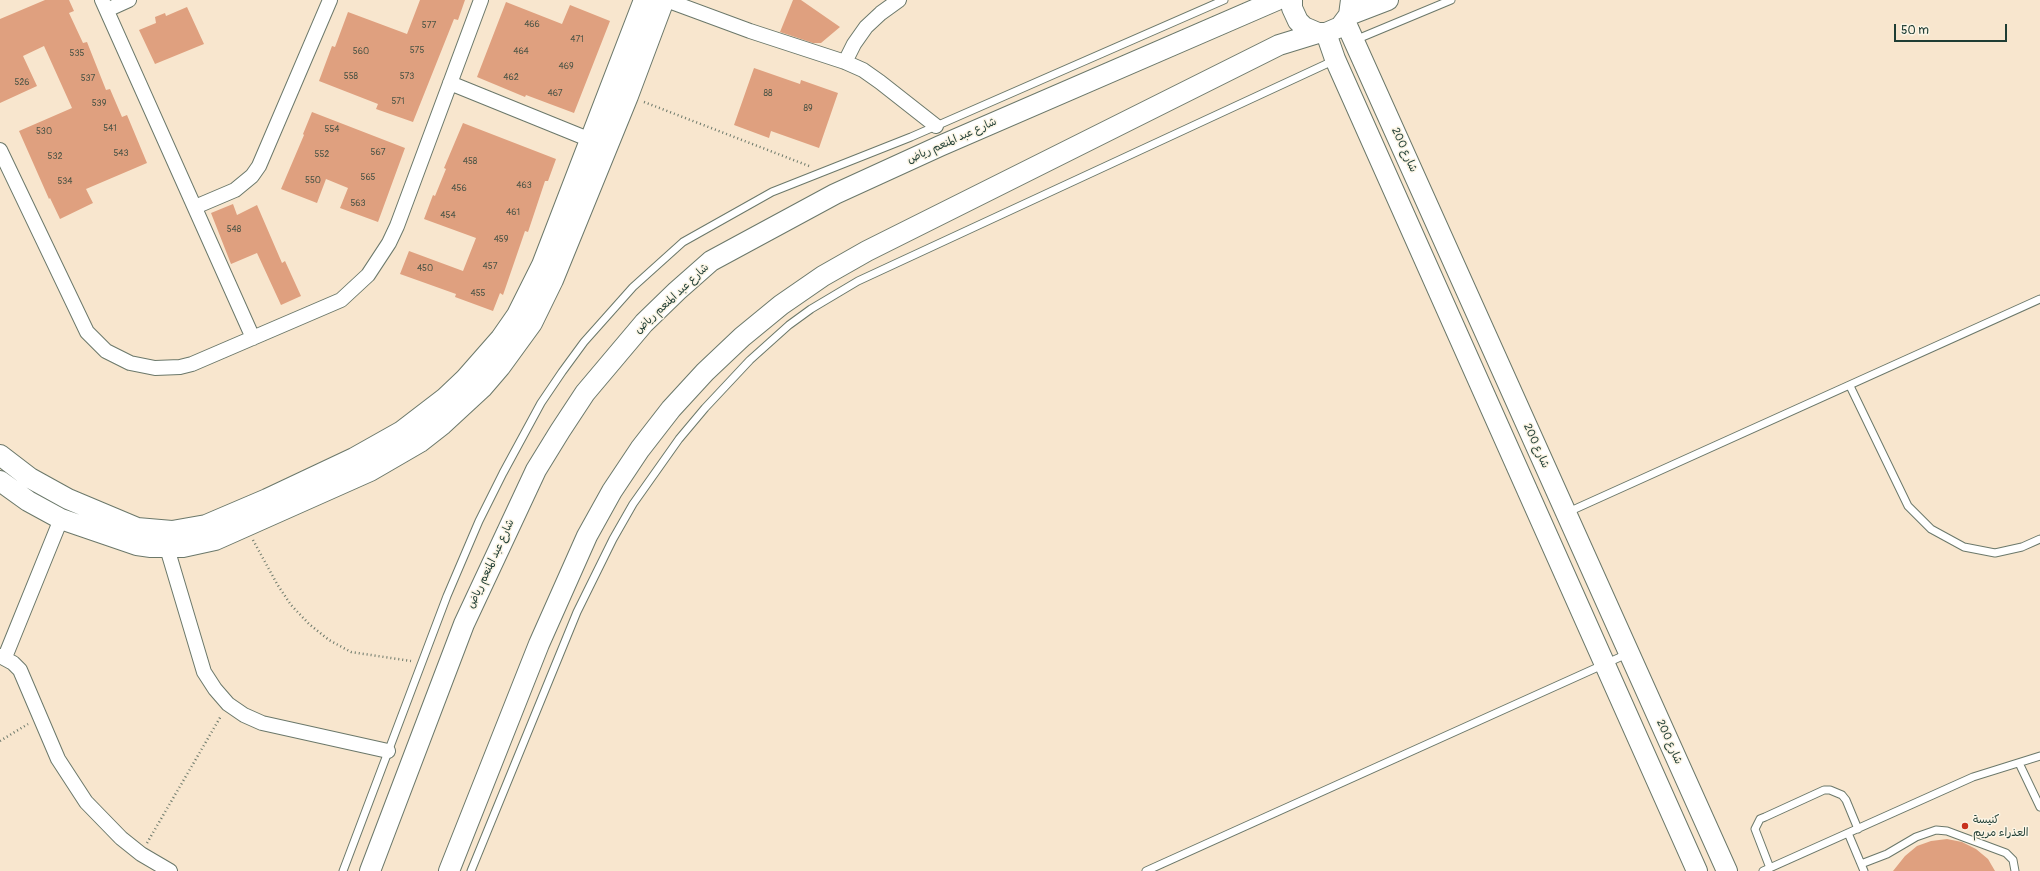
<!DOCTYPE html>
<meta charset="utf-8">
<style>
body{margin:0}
#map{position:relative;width:2040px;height:871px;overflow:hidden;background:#f8e6ce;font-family:Pangolin,sans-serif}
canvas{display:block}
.scale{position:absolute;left:1894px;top:24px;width:113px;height:18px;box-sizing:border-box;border:2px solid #1f3d34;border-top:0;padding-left:5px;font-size:12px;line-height:14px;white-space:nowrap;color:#1f3d34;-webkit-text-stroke:3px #fcf5e5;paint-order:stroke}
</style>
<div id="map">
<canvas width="2040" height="871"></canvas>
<div class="scale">50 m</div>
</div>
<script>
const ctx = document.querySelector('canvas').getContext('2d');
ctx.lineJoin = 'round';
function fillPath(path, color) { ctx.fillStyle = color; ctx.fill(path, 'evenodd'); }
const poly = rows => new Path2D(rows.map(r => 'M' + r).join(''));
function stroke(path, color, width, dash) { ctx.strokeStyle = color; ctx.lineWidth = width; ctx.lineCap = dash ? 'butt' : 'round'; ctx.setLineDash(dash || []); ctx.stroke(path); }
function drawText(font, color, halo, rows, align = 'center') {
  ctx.font = font + ' Pangolin,"Playpen Sans Arabic",sans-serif'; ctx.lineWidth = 3; ctx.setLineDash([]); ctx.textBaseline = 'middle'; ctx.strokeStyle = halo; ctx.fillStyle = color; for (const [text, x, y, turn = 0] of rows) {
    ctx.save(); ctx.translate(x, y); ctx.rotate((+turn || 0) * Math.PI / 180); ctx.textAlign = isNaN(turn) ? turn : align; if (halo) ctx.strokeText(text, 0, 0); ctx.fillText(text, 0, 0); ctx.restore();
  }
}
const building = poly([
 [45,0,69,0,74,11,69,13,83,43,87,42,106,90,110,89,122,117,127,115,147,163,86,189,93,203,60,219,50,198,49,199,19,131,72,108,44,46,23,56,37,86,0,103,0,19],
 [420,0,465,0,458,20,454,19,413,122,376,109,378,104,319,81,332,46,335,47,348,12,407,34],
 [793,0,801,0,840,27,821,43,813,43,780,32],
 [506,2,562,24,570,5,610,21,574,113,526,95,525,97,477,77],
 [187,7,204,44,155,64,139,30,156,23,155,17,165,13,166,16],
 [754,68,800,84,801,80,838,93,819,148,771,131,769,138,734,125],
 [312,112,405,148,378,222,340,208,348,188,326,179,317,203,281,189,304,135,303,134],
 [463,123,556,159,548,181,545,181,528,232,525,231,503,295,500,293,493,311,455,297,456,294,400,274,409,251,463,271,476,238,424,219,433,195,435,196,446,169,444,168],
 [233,204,237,215,257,205,282,263,285,261,301,296,281,305,257,253,231,264,211,213],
 [1947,839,1962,842,1976,849,1988,859,1995,871,1893,871,1905,856,1917,846,1931,841]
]);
const path = poly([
 [644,102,809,166],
 [253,540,277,584,291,605,309,624,329,640,351,652,411,661],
 [0,741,28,724],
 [147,843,221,716]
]);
const lane = poly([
 [1355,40,1451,0],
 [1850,386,1908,506,1931,529,1964,547,1995,553,2022,547,2040,539],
 [1566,513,2040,299],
 [2019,763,2040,807],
 [1848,833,1864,871],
 [1861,864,1887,854,1916,837,1936,830,1947,831,2006,853,2013,860,2015,871],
 [1770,868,1755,829,1760,819,1765,817,1824,790,1830,790,1842,795,1846,800,1858,829],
 [343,871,447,596,479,521,503,473,541,403,562,372,584,342,633,287,683,242,772,192,911,137,1224,0],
 [471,871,577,612,613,539,633,504,679,439,705,408,750,360,789,325,811,309,858,281,1335,60],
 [1146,871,1627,654],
 [1763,871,1973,777,2040,756]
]);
const street = poly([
 [102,0,253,338],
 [666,0,750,31,845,62,863,70,880,82,936,126],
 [107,10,129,0],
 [845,62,854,44,866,27,881,13,899,0],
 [450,83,598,143],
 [0,150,87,332,106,351,130,363,155,368,180,367,192,364,341,300,368,275,389,243,397,226,481,0],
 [195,207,235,190,252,176,259,166,330,0],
 [167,548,204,672,215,689,228,704,244,715,262,723,388,751],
 [0,656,13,663,20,670,58,759,86,802,121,838,141,854,170,871],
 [5,657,61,519]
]);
const secondary = poly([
 [1292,0,1292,8,1298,21,1304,27,1318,33,1326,33,1340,27,1349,15,1351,0],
 [1349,15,1388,0],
 [1345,21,1727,871],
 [1326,33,1335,59,1697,871],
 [0,455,30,478,68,499,137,528,172,531,206,525,267,499,354,458,402,431,445,398,465,379,501,338,517,315,542,265,644,0],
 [0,481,28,501,61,519,137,545,151,547,183,547,215,540,370,471,420,442,443,424,482,388,500,367,532,323,553,280,628,96,664,0],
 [370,871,464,624,536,470,560,431,585,393,644,323,677,291,711,261,835,194,940,146,1277,0],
 [449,871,539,644,587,536,612,491,640,449,671,409,705,372,742,337,781,305,823,276,867,251,1279,45,1318,33]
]);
const markers = [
 [1965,826,4,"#c8321e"]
];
const numberNames = [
 ["466",532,25],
 ["577",429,26],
 ["471",577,40],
 ["575",417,51],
 ["560",361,52],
 ["464",521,52],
 ["535",77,54],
 ["469",566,67],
 ["558",351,77],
 ["573",407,77],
 ["462",511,78],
 ["537",88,79],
 ["526",22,83],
 ["467",555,94],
 ["88",768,94],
 ["571",398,102],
 ["539",99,104],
 ["89",808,109],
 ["541",110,129],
 ["554",332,130],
 ["530",44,132],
 ["567",378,153],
 ["543",121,154],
 ["552",322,155],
 ["532",55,157],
 ["458",470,162],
 ["565",368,178],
 ["550",313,181],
 ["534",65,182],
 ["463",524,186],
 ["456",459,189],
 ["563",358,204],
 ["461",513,213],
 ["454",448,216],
 ["548",234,230],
 ["459",501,240],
 ["457",490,267],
 ["450",425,269],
 ["455",478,294]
];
const streetNames = [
 ["شارع عبد المنعم رياض",952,141,-24],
 ["شارع 200",1404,150,66],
 ["شارع عبد المنعم رياض",672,299,-43],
 ["شارع 200",1536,446,66],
 ["شارع عبد المنعم رياض",491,564,-65],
 ["شارع 200",1669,742,66]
];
const poiNames = [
 ["كنيسة",1973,820],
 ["العذراء مريم",1973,833]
];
fillPath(building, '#dfa07f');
stroke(lane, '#6b786a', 9);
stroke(street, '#6b786a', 16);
stroke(secondary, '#6b786a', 22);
stroke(path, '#6b786a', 2.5, [1, 3]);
stroke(lane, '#fff', 7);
stroke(street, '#fff', 14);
stroke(secondary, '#fff', 20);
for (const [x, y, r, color] of markers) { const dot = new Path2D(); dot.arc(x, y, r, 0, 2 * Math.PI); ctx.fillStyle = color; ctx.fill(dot); stroke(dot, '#fcf5e5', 1.5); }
drawText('9px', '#4f5647', null, numberNames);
drawText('11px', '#1f3d34', '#fcf5e5', streetNames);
drawText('11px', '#1f3d34', '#fcf5e5', poiNames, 'left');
</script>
